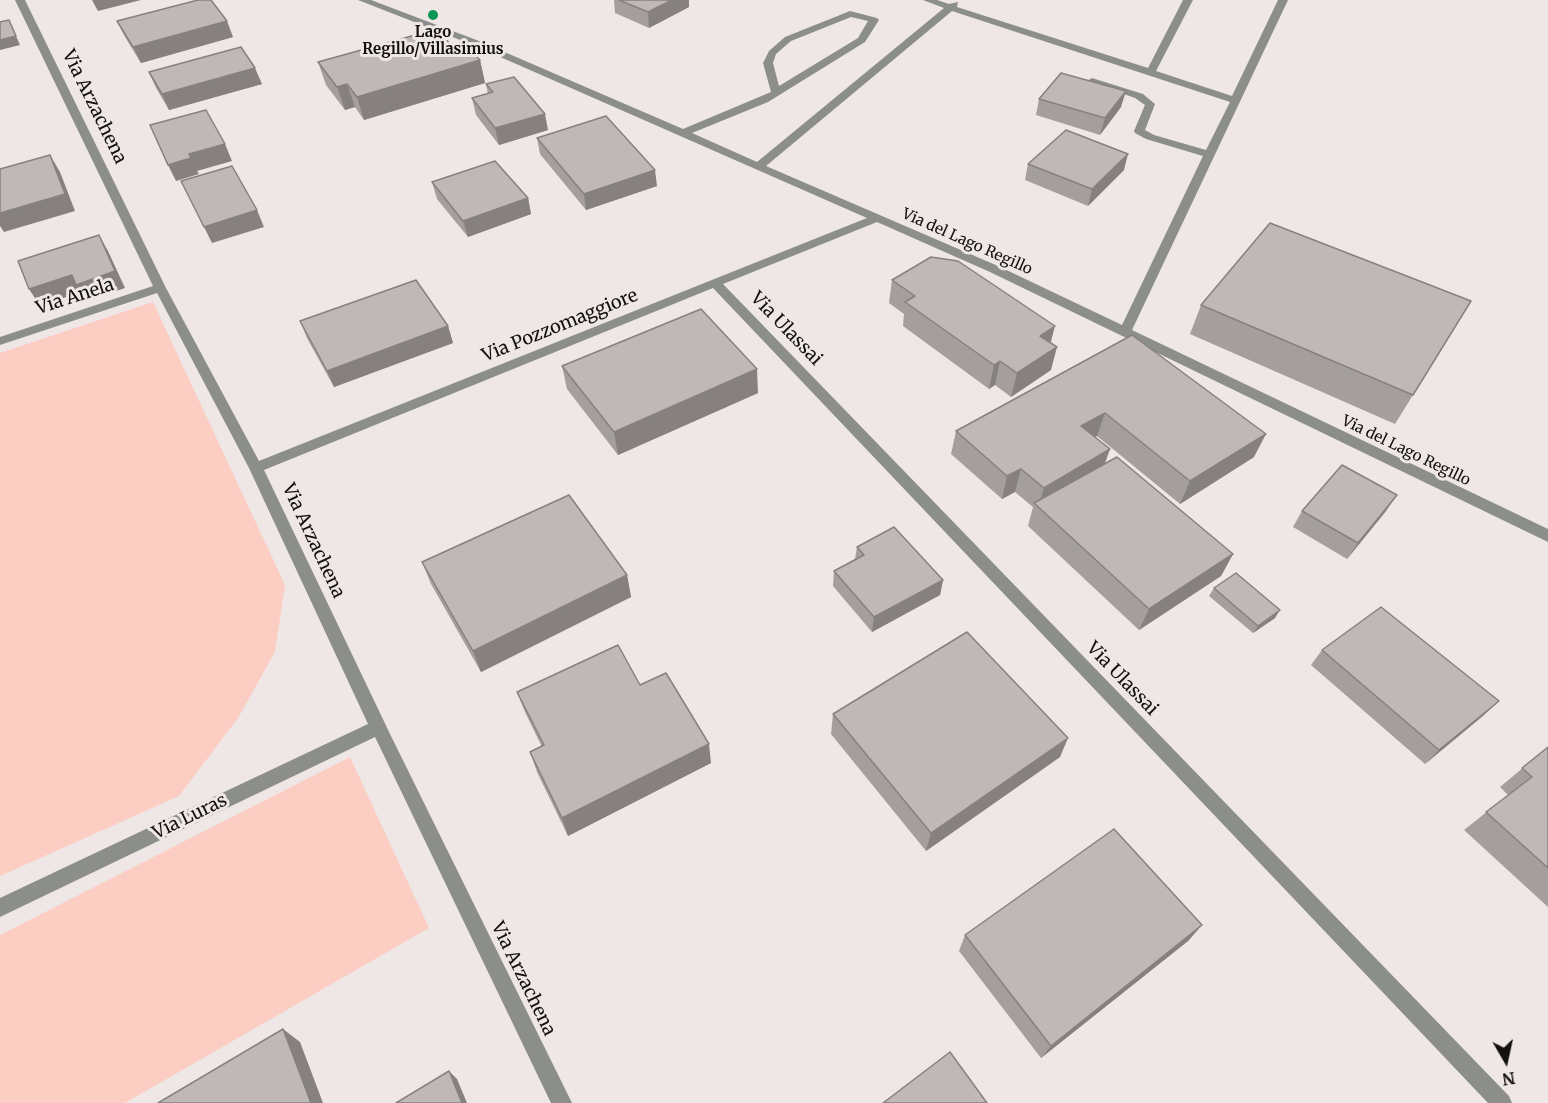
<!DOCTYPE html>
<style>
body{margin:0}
#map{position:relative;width:1548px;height:1103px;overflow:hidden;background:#eee7e5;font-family:Merriweather,serif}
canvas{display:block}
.north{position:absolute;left:1476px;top:1031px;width:60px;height:60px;-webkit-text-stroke:4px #eee7e5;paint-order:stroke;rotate:171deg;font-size:16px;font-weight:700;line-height:24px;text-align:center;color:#131010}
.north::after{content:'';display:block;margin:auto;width:21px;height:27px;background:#131010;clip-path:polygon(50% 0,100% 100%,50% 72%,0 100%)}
</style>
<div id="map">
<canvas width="1548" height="1103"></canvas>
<div class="north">N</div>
</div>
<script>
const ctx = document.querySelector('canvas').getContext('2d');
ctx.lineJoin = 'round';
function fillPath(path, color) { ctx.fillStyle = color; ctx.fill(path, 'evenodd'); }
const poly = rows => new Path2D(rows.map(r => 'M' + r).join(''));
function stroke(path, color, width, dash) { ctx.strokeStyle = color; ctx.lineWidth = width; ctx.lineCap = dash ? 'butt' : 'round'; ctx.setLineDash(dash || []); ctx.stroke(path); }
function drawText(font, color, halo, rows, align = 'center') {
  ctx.font = font + ' Merriweather,serif'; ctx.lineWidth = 6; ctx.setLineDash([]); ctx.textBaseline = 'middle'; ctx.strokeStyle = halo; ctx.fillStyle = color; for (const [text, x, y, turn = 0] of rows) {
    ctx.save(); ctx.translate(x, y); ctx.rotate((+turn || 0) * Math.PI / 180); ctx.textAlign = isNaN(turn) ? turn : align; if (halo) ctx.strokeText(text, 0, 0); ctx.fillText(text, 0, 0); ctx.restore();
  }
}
const green = poly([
 [153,302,285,585,275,652,238,718,179,796,0,876,0,353],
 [350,757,429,928,125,1103,0,1103,0,935]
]);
const minor = poly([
 [15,0,25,0,166,288,259,461,867,218,473,45,358,0,371,0,479,41,683,129,771,92,763,63,769,51,785,37,850,11,877,18,879,20,865,42,768,102,692,133,757,162,944,8,923,0,937,0,949,4,958,2,957,7,1148,68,1183,0,1193,0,1156,71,1232,96,1278,0,1288,0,1132,330,1548,529,1548,542,990,272,877,222,723,284,1509,1096,1512,1103,1488,1103,713,288,264,470,391,736,572,1103,551,1103,375,737,0,917,0,898,368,724,249,468,157,293,0,345,0,337,153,286,15,0],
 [952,11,1230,102,1206,150,1154,135,1145,130,1155,104,1143,94,1092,78,1087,81,1135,98,1145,105,1134,131,1135,133,1146,139,1203,156,1122,325,998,266,766,166,952,11],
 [851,17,868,21,858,38,779,86,773,63,776,54,791,41,851,17]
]);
const wall = poly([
 [614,0,689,0,689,7,649,28,615,13],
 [117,21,233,37,141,63,125,37],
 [451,45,480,60,485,83,364,120,355,107,345,110,326,85,318,62],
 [149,72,262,84,169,110,156,88],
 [486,84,548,130,499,145,476,115,472,98,488,94],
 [1039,99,1121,107,1100,135,1036,115],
 [537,138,657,186,586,210,540,154],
 [1028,164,1124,170,1088,206,1025,180],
 [432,182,528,198,531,214,468,237,437,199],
 [892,280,1051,343,1051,370,1011,397,995,385,989,389,903,326,904,314,889,303],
 [1201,305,1413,395,1395,424,1190,334],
 [300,321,448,326,453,343,334,387,307,338],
 [1132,335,1254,457,1180,504,1097,436,1095,437,1105,463,1233,554,1221,576,1139,630,1028,526,1033,507,1015,492,1002,499,951,454,956,431],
 [562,366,758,393,618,455,567,389],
 [1302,511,1386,511,1347,559,1293,527],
 [857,547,943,580,940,595,872,632,833,586,834,571,855,559],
 [422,562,627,575,631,597,481,672,431,584],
 [1214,588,1275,618,1253,633,1209,596],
 [1322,650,1484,715,1425,764,1311,665],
 [640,685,711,763,568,836,537,772,530,752,542,747,525,712,517,692],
 [833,714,1060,757,926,851,831,734],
 [1548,747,1548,907,1464,830,1508,795,1500,787],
 [1202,925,1188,941,1041,1058,959,951,965,935]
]);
const shadedWall = poly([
 [92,0,141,0,98,11],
 [672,0,689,0,689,7,649,28,648,12],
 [9,20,20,45,0,50,0,40],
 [227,21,233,37,141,63,133,47],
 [480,60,485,83,364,120,357,97],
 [255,68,262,84,169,110,162,94],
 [347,84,355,107,345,110,337,87],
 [1126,91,1121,107,1100,135,1105,118],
 [545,114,548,130,499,145,495,128],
 [225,144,232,161,197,171,199,174,176,181,168,165,189,154],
 [1128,154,1124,170,1088,206,1092,189],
 [50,155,60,172,75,211,4,232,0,226,0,213],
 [655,170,657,186,586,210,584,194],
 [528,198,531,214,468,237,463,221],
 [257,210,264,227,212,243,204,227],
 [99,235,108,251,125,288,87,301,81,292,40,306,29,289],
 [448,326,453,343,334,387,327,371],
 [1055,326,1049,349,1040,336],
 [1057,347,1051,370,1011,397,1017,373],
 [1000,361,995,385,989,389,994,365],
 [757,369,758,393,618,455,614,432],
 [1105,413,1097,436,1074,449,1081,426],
 [1266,434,1254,457,1180,504,1190,481],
 [1110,449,1102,472,1038,507,1044,488],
 [1021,469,1015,492,1002,499,1007,476],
 [1397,495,1386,511,1347,559,1358,543],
 [1233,554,1221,576,1139,630,1149,609],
 [627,575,631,597,481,672,473,651],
 [943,580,940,595,872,632,874,617],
 [1280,610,1275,618,1253,633,1258,626],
 [1499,701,1484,715,1425,764,1439,750],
 [1068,738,1060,757,926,851,931,833],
 [709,744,711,763,568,836,562,818],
 [1202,925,1188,941,1041,1058,1051,1046],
 [283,1029,300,1042,323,1103,311,1103],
 [449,1071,457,1079,467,1103,462,1103]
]);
const building = poly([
 [198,0,211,0,227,21,133,47,117,21,198,0],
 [619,0,672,0,648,12,619,0],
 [9,20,16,36,0,40,0,22,9,20],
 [437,29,451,45,462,42,480,60,357,97,347,84,337,87,318,62,437,29],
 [241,47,255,68,162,94,149,72,241,47],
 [1061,73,1126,91,1105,118,1039,99,1061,73],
 [514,77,545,114,495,128,472,98,493,92,486,84,514,77],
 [206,110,225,144,189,154,191,158,168,165,150,125,206,110],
 [606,116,655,170,584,194,537,138,606,116],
 [1066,130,1128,154,1092,189,1028,164,1066,130],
 [50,155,65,194,0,213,0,169,50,155],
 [495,161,528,198,463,221,432,182,495,161],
 [232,166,257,210,204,227,181,181,232,166],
 [1270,223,1471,301,1413,395,1201,305,1270,223],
 [99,235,115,271,76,285,72,275,29,289,18,261,99,235],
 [931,257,958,261,1055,326,1040,336,1057,347,1017,373,1000,361,994,365,905,302,915,296,892,280,931,257],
 [416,280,448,326,327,371,300,321,416,280],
 [701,309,757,369,614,432,562,366,701,309],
 [1132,335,1266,434,1190,481,1105,413,1081,426,1110,449,1044,488,1021,469,1007,476,956,431,1132,335],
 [1117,457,1233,554,1149,609,1034,503,1117,457],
 [1342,465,1397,495,1358,543,1302,511,1342,465],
 [569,495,627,575,473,651,422,562,569,495],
 [894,527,943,580,874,617,834,571,864,555,857,547,894,527],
 [1236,573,1280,610,1258,626,1214,588,1236,573],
 [1381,607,1499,701,1439,750,1322,650,1381,607],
 [967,632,1068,738,931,833,833,714,967,632],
 [618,645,640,685,666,673,709,744,562,818,530,752,544,745,517,692,618,645],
 [1548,747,1548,868,1486,812,1532,777,1522,768,1548,747],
 [1114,829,1202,925,1051,1046,965,935,1114,829],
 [283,1029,311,1103,158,1103,283,1029],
 [950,1052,987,1103,883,1103,950,1052],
 [449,1071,462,1103,396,1103,449,1071]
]);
const markers = [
 [433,15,6,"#0c9554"]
];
const farPoinames = [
 ["Lago",433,33],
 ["Regillo/Villasimius",433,50]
];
const farStreetnames = [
 ["Via del Lago Regillo",967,242,24],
 ["Via del Lago Regillo",1406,451,26]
];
const streetNames = [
 ["Via Arzachena",94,107,64],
 ["Via Anela",75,297,-18],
 ["Via Pozzomaggiore",560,326,-22],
 ["Via Ulassai",786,329,46],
 ["Via Arzachena",313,541,65],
 ["Via Ulassai",1122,679,46],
 ["Via Luras",190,817,-26],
 ["Via Arzachena",523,979,64]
];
fillPath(green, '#fbcdc3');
fillPath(minor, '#8c8e8c');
fillPath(wall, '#a49e9d');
fillPath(shadedWall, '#86817f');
fillPath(building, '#bfb8b6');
stroke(building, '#86817f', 1.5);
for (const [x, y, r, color] of markers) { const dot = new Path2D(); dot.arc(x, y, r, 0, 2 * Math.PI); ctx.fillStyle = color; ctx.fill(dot); stroke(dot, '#eee7e5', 2); }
drawText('bold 15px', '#131010', '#eee7e5', farPoinames);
drawText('15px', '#131010', '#eee7e5', farStreetnames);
drawText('18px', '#131010', '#eee7e5', streetNames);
</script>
